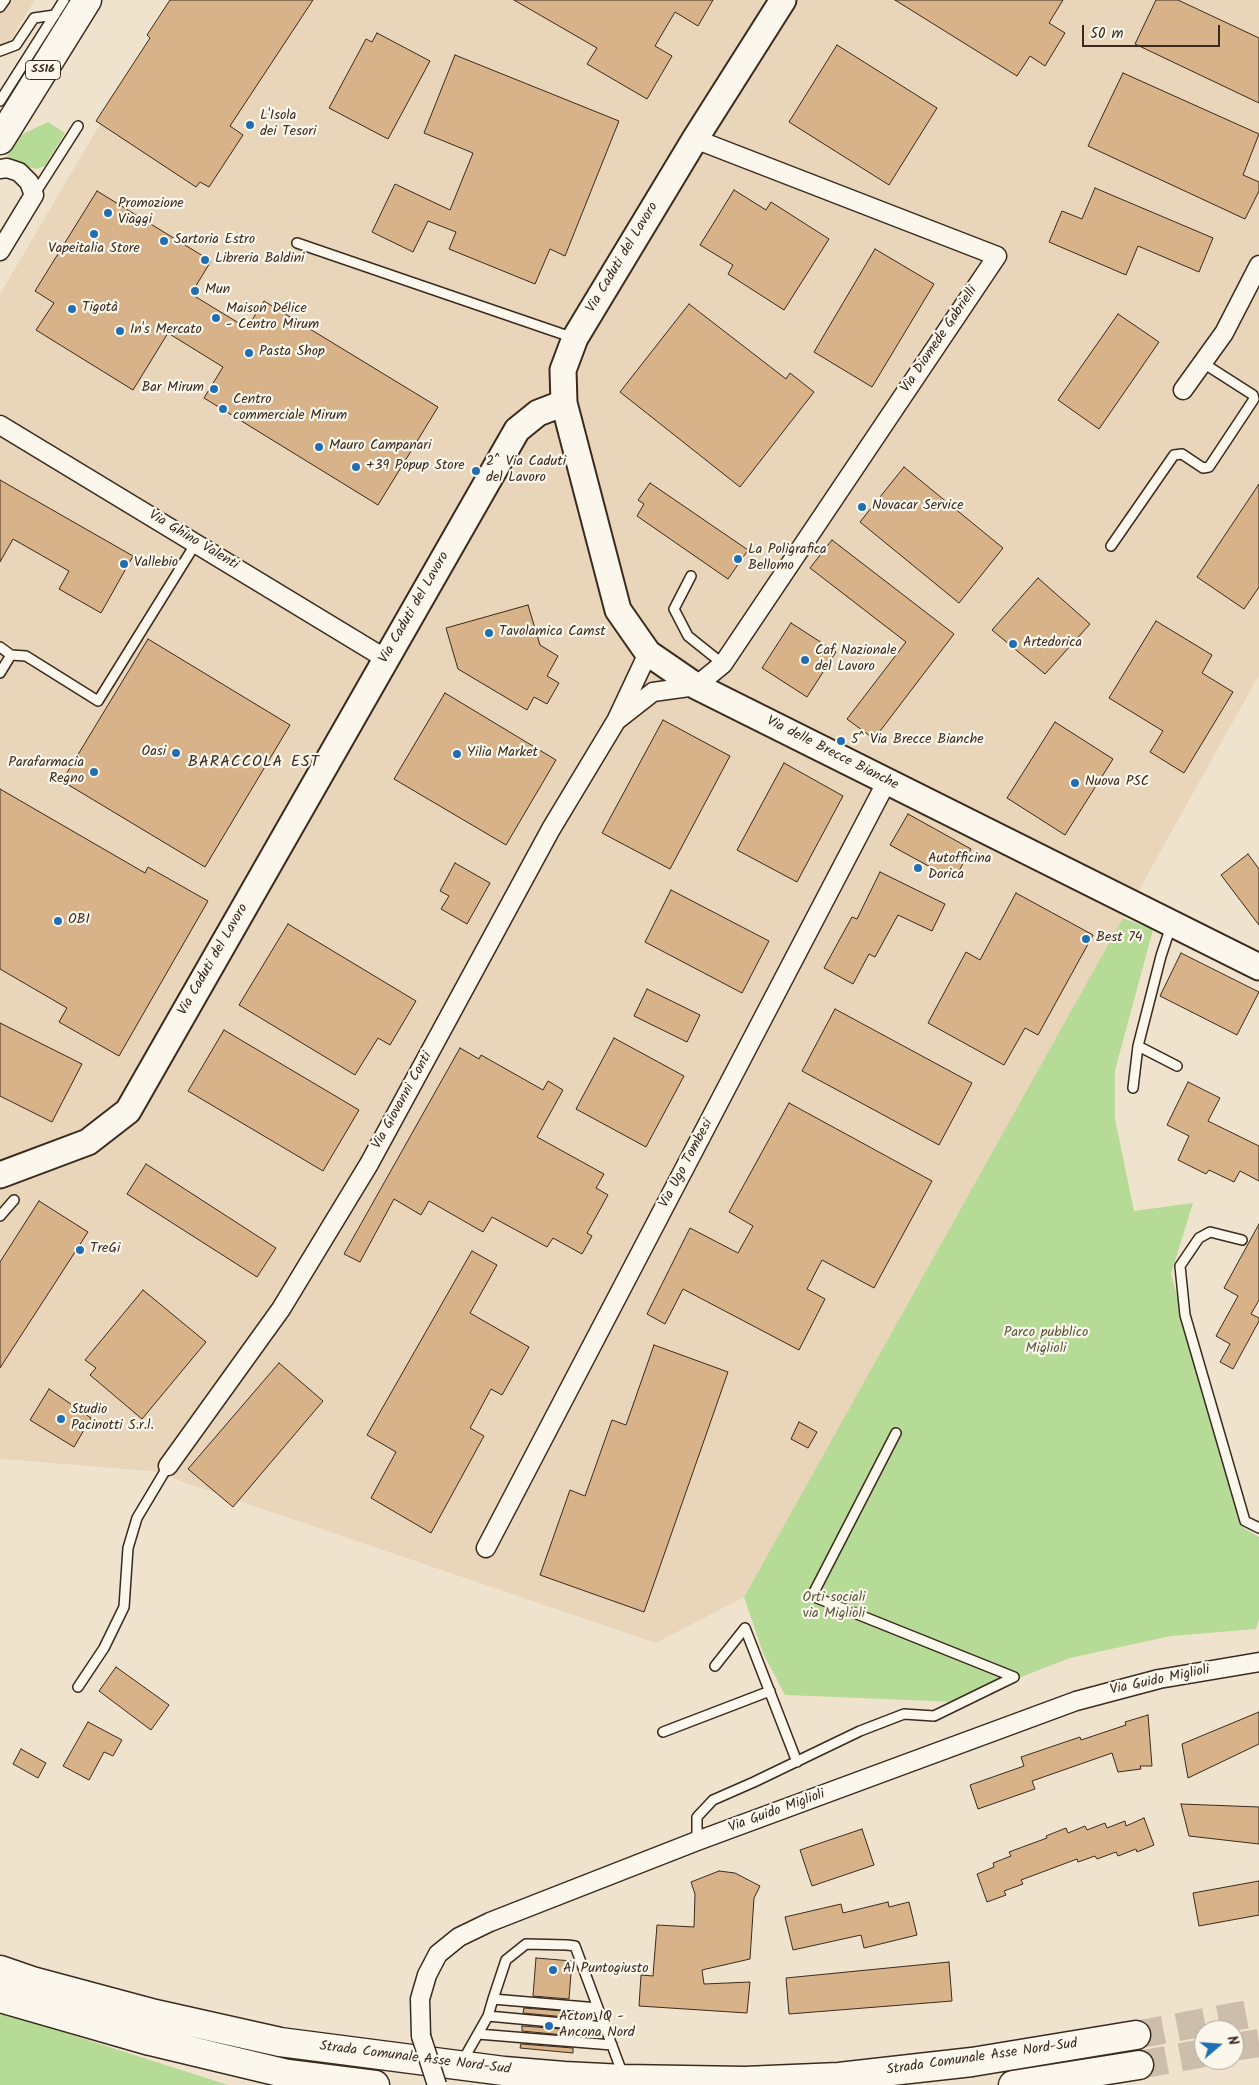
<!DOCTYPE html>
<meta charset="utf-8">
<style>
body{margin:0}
#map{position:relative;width:1259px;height:2085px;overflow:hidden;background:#f0e3ce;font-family:Kalam,sans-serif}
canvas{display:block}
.north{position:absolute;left:1194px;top:2020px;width:50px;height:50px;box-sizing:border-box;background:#fbf7ec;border:1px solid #aea59a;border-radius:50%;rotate:72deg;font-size:14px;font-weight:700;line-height:20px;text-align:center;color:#3b2a1e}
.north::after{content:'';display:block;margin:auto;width:18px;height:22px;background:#1f6fb2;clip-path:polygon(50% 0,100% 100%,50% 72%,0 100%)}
.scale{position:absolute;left:1082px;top:25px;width:138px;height:22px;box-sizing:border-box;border:2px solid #3b2a1e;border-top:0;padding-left:6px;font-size:15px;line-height:18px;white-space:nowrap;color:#3b2a1e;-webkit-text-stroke:4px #fbf7ec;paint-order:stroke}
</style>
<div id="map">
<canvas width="1259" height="2085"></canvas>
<div class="north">N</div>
<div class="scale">50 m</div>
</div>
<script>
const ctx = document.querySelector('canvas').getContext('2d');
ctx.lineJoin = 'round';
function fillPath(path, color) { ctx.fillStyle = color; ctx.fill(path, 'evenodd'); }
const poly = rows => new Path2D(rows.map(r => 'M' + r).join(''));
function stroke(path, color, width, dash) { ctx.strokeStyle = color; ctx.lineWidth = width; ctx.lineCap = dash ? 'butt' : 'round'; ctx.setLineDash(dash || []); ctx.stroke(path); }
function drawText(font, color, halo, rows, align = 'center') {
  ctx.font = font + ' Kalam,sans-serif'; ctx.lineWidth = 4.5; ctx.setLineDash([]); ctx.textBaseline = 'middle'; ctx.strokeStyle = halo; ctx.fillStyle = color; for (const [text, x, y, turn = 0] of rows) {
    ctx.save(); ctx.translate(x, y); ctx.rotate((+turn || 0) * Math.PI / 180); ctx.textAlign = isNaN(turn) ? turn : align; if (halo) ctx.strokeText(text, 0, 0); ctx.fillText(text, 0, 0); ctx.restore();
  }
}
const built = poly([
 [0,0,35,0,0,57],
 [173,0,1259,0,1259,675,744,1597,656,1643,151,1471,2,1459,0,1461,0,294]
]);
const green = poly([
 [48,122,65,133,45,166,36,169,7,161,7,156,19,136],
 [1123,918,1153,930,1115,1070,1115,1119,1134,1211,1193,1203,1171,1274,1242,1527,1259,1537,1259,1619,1256,1629,1171,1636,1070,1658,957,1702,785,1695,763,1653,744,1597],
 [0,2012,228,2085,0,2085]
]);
const building = poly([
 [170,0,313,0,230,126,243,135,209,187,200,182,196,187,96,121,150,38,147,35,170,0],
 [514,0,713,0,698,26,675,12,655,46,672,56,647,99,587,64,597,48,514,0],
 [895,0,1063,0,1049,23,1065,33,1045,66,1030,56,1017,76,895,0],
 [1156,0,1178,0,1259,38,1259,103,1135,44,1156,0],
 [377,33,430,61,388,139,329,108,366,39,372,42,377,33],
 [837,45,937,108,889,185,789,122,837,45],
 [455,55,619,121,565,256,550,249,535,284,449,249,456,232,428,221,413,252,372,232,395,184,450,210,473,153,424,133,455,55],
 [1123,73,1259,134,1243,175,1259,182,1259,191,1245,219,1088,146,1123,73],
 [1095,188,1213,238,1199,272,1138,246,1126,275,1049,242,1062,211,1082,219,1095,188],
 [734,190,766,210,771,202,829,239,784,310,728,274,733,265,700,245,734,190],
 [97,191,211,261,191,294,247,328,264,301,438,407,378,505,204,398,223,367,168,333,133,390,36,330,54,303,35,291,97,191],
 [875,249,934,284,872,387,814,352,875,249],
 [689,304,786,379,790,373,814,392,740,487,620,392,689,304],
 [1118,314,1159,342,1099,429,1058,400,1118,314],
 [904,467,1003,548,959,603,860,522,904,467],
 [0,480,133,556,101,613,59,589,69,571,13,539,0,562,0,480],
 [650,483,748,550,728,579,637,516,644,504,638,500,650,483],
 [1259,484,1259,587,1244,609,1197,577,1259,484],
 [832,540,954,634,874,739,847,719,906,642,810,568,832,540],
 [1038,578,1090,624,1045,674,992,630,1038,578],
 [528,605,540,645,558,656,547,676,559,683,547,704,534,697,527,710,458,669,446,628,528,605],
 [1156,621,1212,655,1202,673,1233,692,1184,773,1150,752,1163,731,1109,698,1156,621],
 [791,623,836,652,807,697,762,668,791,623],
 [148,639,290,725,205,867,62,781,148,639],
 [445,693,556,760,506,845,394,779,445,693],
 [663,720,730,756,670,869,602,833,663,720],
 [1055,722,1113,759,1065,835,1007,798,1055,722],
 [784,763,843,796,797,882,737,850,784,763],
 [0,789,145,873,148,867,208,901,119,1056,59,1022,67,1008,0,969,0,789],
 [908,814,971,849,954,880,890,845,908,814],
 [1248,854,1259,869,1259,925,1221,875,1248,854],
 [455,863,490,883,467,924,441,909,449,896,440,891,455,863],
 [880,872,945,904,932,931,898,915,875,957,869,954,853,984,824,968,852,917,857,919,880,872],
 [671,890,769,941,742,993,645,942,671,890],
 [1016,893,1093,935,1038,1035,1025,1028,1004,1065,928,1023,966,952,980,960,1016,893],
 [288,924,416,1001,390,1045,378,1038,355,1075,239,1005,288,924],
 [1181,953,1259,992,1237,1035,1160,996,1181,953],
 [647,989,700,1015,687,1042,634,1016,647,989],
 [835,1009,972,1083,939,1145,802,1071,835,1009],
 [0,1023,82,1064,52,1122,0,1096,0,1023],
 [224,1030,359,1110,323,1171,188,1091,224,1030],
 [614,1038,684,1076,646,1147,576,1109,614,1038],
 [460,1048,479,1059,481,1055,543,1090,548,1081,563,1090,537,1137,604,1174,596,1188,608,1195,587,1233,592,1236,582,1254,553,1238,547,1247,492,1217,483,1232,429,1201,421,1215,394,1199,360,1262,344,1254,460,1048],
 [1188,1082,1220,1098,1208,1121,1259,1146,1259,1181,1240,1171,1234,1182,1209,1170,1206,1174,1178,1160,1189,1136,1167,1125,1188,1082],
 [789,1103,932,1181,874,1288,822,1260,807,1289,825,1299,799,1350,683,1289,665,1324,647,1314,690,1228,738,1253,753,1226,729,1212,789,1103],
 [146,1164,276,1248,257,1277,127,1194,146,1164],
 [39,1201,88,1232,0,1368,0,1262,39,1201],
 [1259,1224,1259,1300,1251,1314,1259,1318,1259,1321,1233,1369,1220,1362,1230,1344,1216,1336,1238,1296,1224,1288,1259,1224],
 [472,1251,497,1265,470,1313,529,1347,502,1395,491,1389,470,1428,484,1436,431,1533,371,1498,396,1452,367,1435,472,1251],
 [143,1290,206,1342,142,1419,90,1375,96,1368,85,1360,143,1290],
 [654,1345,728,1372,644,1612,540,1575,570,1490,585,1496,612,1420,626,1425,654,1345],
 [279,1363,323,1401,233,1507,188,1469,279,1363],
 [49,1389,91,1418,74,1447,30,1420,49,1389],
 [799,1422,817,1432,808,1448,791,1439,799,1422],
 [116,1667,169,1705,151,1730,99,1691,116,1667],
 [1259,1712,1259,1744,1188,1778,1182,1744,1259,1712],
 [1148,1715,1152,1766,1140,1766,1141,1769,1118,1772,1112,1753,1032,1781,1035,1789,978,1809,970,1785,1024,1766,1021,1757,1080,1737,1081,1740,1126,1725,1125,1722,1148,1715],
 [88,1722,122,1740,113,1756,104,1752,89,1780,63,1766,88,1722],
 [21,1749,46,1763,38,1778,13,1764,21,1749],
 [1181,1804,1259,1807,1259,1844,1189,1836,1181,1804],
 [1144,1818,1154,1845,1137,1852,1136,1849,1118,1856,1116,1852,1097,1859,1095,1856,1078,1862,1077,1859,1021,1880,1023,1884,1004,1891,1006,1895,987,1902,977,1874,994,1867,993,1863,1011,1856,1009,1852,1047,1838,1046,1836,1066,1828,1068,1833,1085,1826,1087,1830,1105,1823,1107,1828,1125,1821,1126,1826,1144,1818],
 [862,1829,874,1865,812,1886,800,1850,862,1829],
 [719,1871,735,1873,760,1886,754,1898,750,1959,702,1970,704,1984,750,1982,747,2013,639,2006,641,1975,653,1976,657,1925,694,1927,695,1894,691,1882,719,1871],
 [1259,1881,1259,1915,1199,1926,1193,1893,1259,1881],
 [888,1902,889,1907,909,1902,917,1935,864,1948,861,1935,793,1950,785,1917,841,1904,843,1913,888,1902],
 [536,1958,572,1961,569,1999,533,1996,536,1958],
 [949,1962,952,2001,789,2014,786,1978,949,1962],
 [524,2008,576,2012,576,2018,523,2013,524,2008],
 [522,2026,575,2030,574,2036,522,2031,522,2026],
 [521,2044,573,2048,573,2053,520,2048,521,2044]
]);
const highwayTunnel = poly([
 [1136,2035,1259,2012],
 [1234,2047,1259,2043],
 [1139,2065,1204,2053]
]);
const lane = poly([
 [0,7,5,0],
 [0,51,16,45,34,18,55,15],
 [0,101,64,0],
 [34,195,78,126],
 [297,243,574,338],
 [1111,546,1174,455,1182,454,1203,468,1209,467,1254,399,1253,395,1203,363],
 [691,576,674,609,688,636,723,664],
 [0,647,11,655,0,673],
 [11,655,26,656,98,701,196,543],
 [1171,926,1161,956,1138,1046,1177,1066],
 [1133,1088,1138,1046],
 [0,1216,14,1200],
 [1242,1240,1210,1232,1199,1238,1180,1266,1185,1315,1245,1521,1259,1528],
 [896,1433,812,1596,1014,1677],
 [715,1666,745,1628,797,1762],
 [78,1687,104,1648,124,1607,128,1548,137,1518,168,1466],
 [663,1732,770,1691],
 [697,1841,697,1817,713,1800,754,1782,860,1731,904,1714,934,1716,1014,1677],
 [493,1999,506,1960,526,1944,567,1945,575,1946,598,2008],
 [488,2016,605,2027],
 [478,2034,612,2045],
 [462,2062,488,2016,493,1999,598,2008,623,2075]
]);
const street = poly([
 [0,169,7,168,19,172,29,182,34,195,0,251],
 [1183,390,1224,333,1259,265],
 [0,425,386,659],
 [617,719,648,653],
 [168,1466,281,1309,369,1164,551,829,616,721,653,692,696,686,723,664,997,256,695,139],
 [486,1548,887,781],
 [421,2036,420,1999,427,1975,438,1954,459,1937,490,1922,697,1841,1076,1701,1159,1679,1259,1662]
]);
const secondary = poly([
 [783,0,695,139,575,338,563,370,564,403,618,610,648,653,696,686,1259,967],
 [0,1175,88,1142,128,1111,517,430,538,413,564,403]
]);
const primary = poly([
 [0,140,87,0]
]);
const highway = poly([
 [0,1970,32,1981,155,2014,280,2042,504,2071,564,2076,624,2079,745,2081,839,2077,972,2062,1136,2035],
 [0,1998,150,2041,288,2074,375,2085],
 [1013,2085,1139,2065]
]);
const streetBridge = poly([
 [421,2036,437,2085]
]);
const markers = [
 [250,125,5,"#1f6fb2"],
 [108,213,5,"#1f6fb2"],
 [94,234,5,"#1f6fb2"],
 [164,241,5,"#1f6fb2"],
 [205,260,5,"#1f6fb2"],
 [195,291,5,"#1f6fb2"],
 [72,309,5,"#1f6fb2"],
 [216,318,5,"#1f6fb2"],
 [120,331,5,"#1f6fb2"],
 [249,353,5,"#1f6fb2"],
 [214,389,5,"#1f6fb2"],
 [223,409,5,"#1f6fb2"],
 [319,447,5,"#1f6fb2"],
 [356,467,5,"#1f6fb2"],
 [476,471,5,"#1f6fb2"],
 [862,507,5,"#1f6fb2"],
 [738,559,5,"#1f6fb2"],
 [124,564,5,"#1f6fb2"],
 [489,633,5,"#1f6fb2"],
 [1013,644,5,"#1f6fb2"],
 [805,660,5,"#1f6fb2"],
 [841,741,5,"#1f6fb2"],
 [176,753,5,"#1f6fb2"],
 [457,754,5,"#1f6fb2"],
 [94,772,5,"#1f6fb2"],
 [1075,783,5,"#1f6fb2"],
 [918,868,5,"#1f6fb2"],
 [58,921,5,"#1f6fb2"],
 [1086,939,5,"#1f6fb2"],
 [80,1250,5,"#1f6fb2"],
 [61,1419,5,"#1f6fb2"],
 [553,1970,5,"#1f6fb2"],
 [549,2026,5,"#1f6fb2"]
];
const shields = [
 [43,70,35]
];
const shieldNames = [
 ["SS16",43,70]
];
const poiNames = [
 ["L'Isola",260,117],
 ["dei Tesori",260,133],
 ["Promozione",118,205],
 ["Viaggi",118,221],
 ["Sartoria Estro",174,241],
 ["Vapeitalia Store",94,250,"center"],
 ["Libreria Baldini",215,260],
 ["Mun",205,291],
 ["Tigotà",82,309],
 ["Maison Délice",226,310],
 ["- Centro Mirum",226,326],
 ["In's Mercato",130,331],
 ["Pasta Shop",259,353],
 ["Bar Mirum",204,389,"right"],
 ["Centro",233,401],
 ["commerciale Mirum",233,417],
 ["Mauro Campanari",329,447],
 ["2^ Via Caduti",486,463],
 ["del Lavoro",486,479],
 ["+39 Popup Store",366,467],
 ["Novacar Service",872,507],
 ["La Poligrafica",748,551],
 ["Bellomo",748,567],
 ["Vallebio",134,564],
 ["Tavolamica Camst",499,633],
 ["Artedorica",1023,644],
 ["Caf Nazionale",815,652],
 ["del Lavoro",815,668],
 ["5^ Via Brecce Bianche",851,741],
 ["Oasi",166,753,"right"],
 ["Yilia Market",467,754],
 ["Parafarmacia",84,764,"right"],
 ["Regno",84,780,"right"],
 ["Nuova PSC",1085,783],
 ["Autofficina",928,860],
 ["Dorica",928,876],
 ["OBI",68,921],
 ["Best 74",1096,939],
 ["TreGi",90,1250],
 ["Studio",71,1411],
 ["Pacinotti S.r.l.",71,1427],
 ["Al Puntogiusto",563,1970],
 ["Acton 1Q -",559,2018],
 ["Ancona Nord",559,2034]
];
const streetNames = [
 ["Via Caduti del Lavoro",623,258,-59],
 ["Via Diomede Gabrielli",940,340,-56],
 ["Via Ghino Valenti",193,541,31],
 ["Via Caduti del Lavoro",415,608,-60],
 ["Via delle Brecce Bianche",832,754,27],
 ["Via Caduti del Lavoro",214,960,-60],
 ["Via Giovanni Conti",403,1101,-61],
 ["Via Ugo Tombesi",687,1164,-62],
 ["Via Guido Miglioli",1160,1681,-12],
 ["Via Guido Miglioli",777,1812,-20],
 ["Strada Comunale Asse Nord-Sud",982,2058,-8],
 ["Strada Comunale Asse Nord-Sud",415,2059,7]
];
const parkNames = [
 ["Parco pubblico",1046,1334],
 ["Miglioli",1046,1350],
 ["Orti sociali",834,1599],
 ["via Miglioli",834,1615]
];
const quarterNames = [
 ["BARACCOLA EST",254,763]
];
fillPath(built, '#e9d5b9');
fillPath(green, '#b5db96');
fillPath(building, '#d8b389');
stroke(building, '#3b2a1e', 1);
stroke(highwayTunnel, '#ccbeab', 28, [28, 14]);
stroke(lane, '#3b2a1e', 12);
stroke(street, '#3b2a1e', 21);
stroke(secondary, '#3b2a1e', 29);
stroke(primary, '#3b2a1e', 31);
stroke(highway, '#3b2a1e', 31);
stroke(lane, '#fbf7ec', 9);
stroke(street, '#fbf7ec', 18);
stroke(secondary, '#fbf7ec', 25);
stroke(primary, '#fbf7ec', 28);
stroke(highway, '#fbf7ec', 28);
stroke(streetBridge, '#3b2a1e', 21, []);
stroke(streetBridge, '#fbf7ec', 18);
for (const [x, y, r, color] of markers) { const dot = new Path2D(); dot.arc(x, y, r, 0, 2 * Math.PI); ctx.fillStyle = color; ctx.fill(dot); stroke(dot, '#fbf7ec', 2); }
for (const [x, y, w] of shields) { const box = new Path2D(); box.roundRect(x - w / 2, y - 9.5, w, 19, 4); ctx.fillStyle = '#fbf7ec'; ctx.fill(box); stroke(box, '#3b2a1e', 1); }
drawText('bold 12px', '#3b2a1e', null, shieldNames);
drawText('14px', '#3b2a1e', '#fbf7ec', poiNames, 'left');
drawText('14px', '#3b2a1e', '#fbf7ec', streetNames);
drawText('14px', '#5a563c', '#fbf7ec', parkNames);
ctx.letterSpacing = '1px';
drawText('16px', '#3b2a1e', '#fbf7ec', quarterNames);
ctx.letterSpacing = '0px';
</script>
